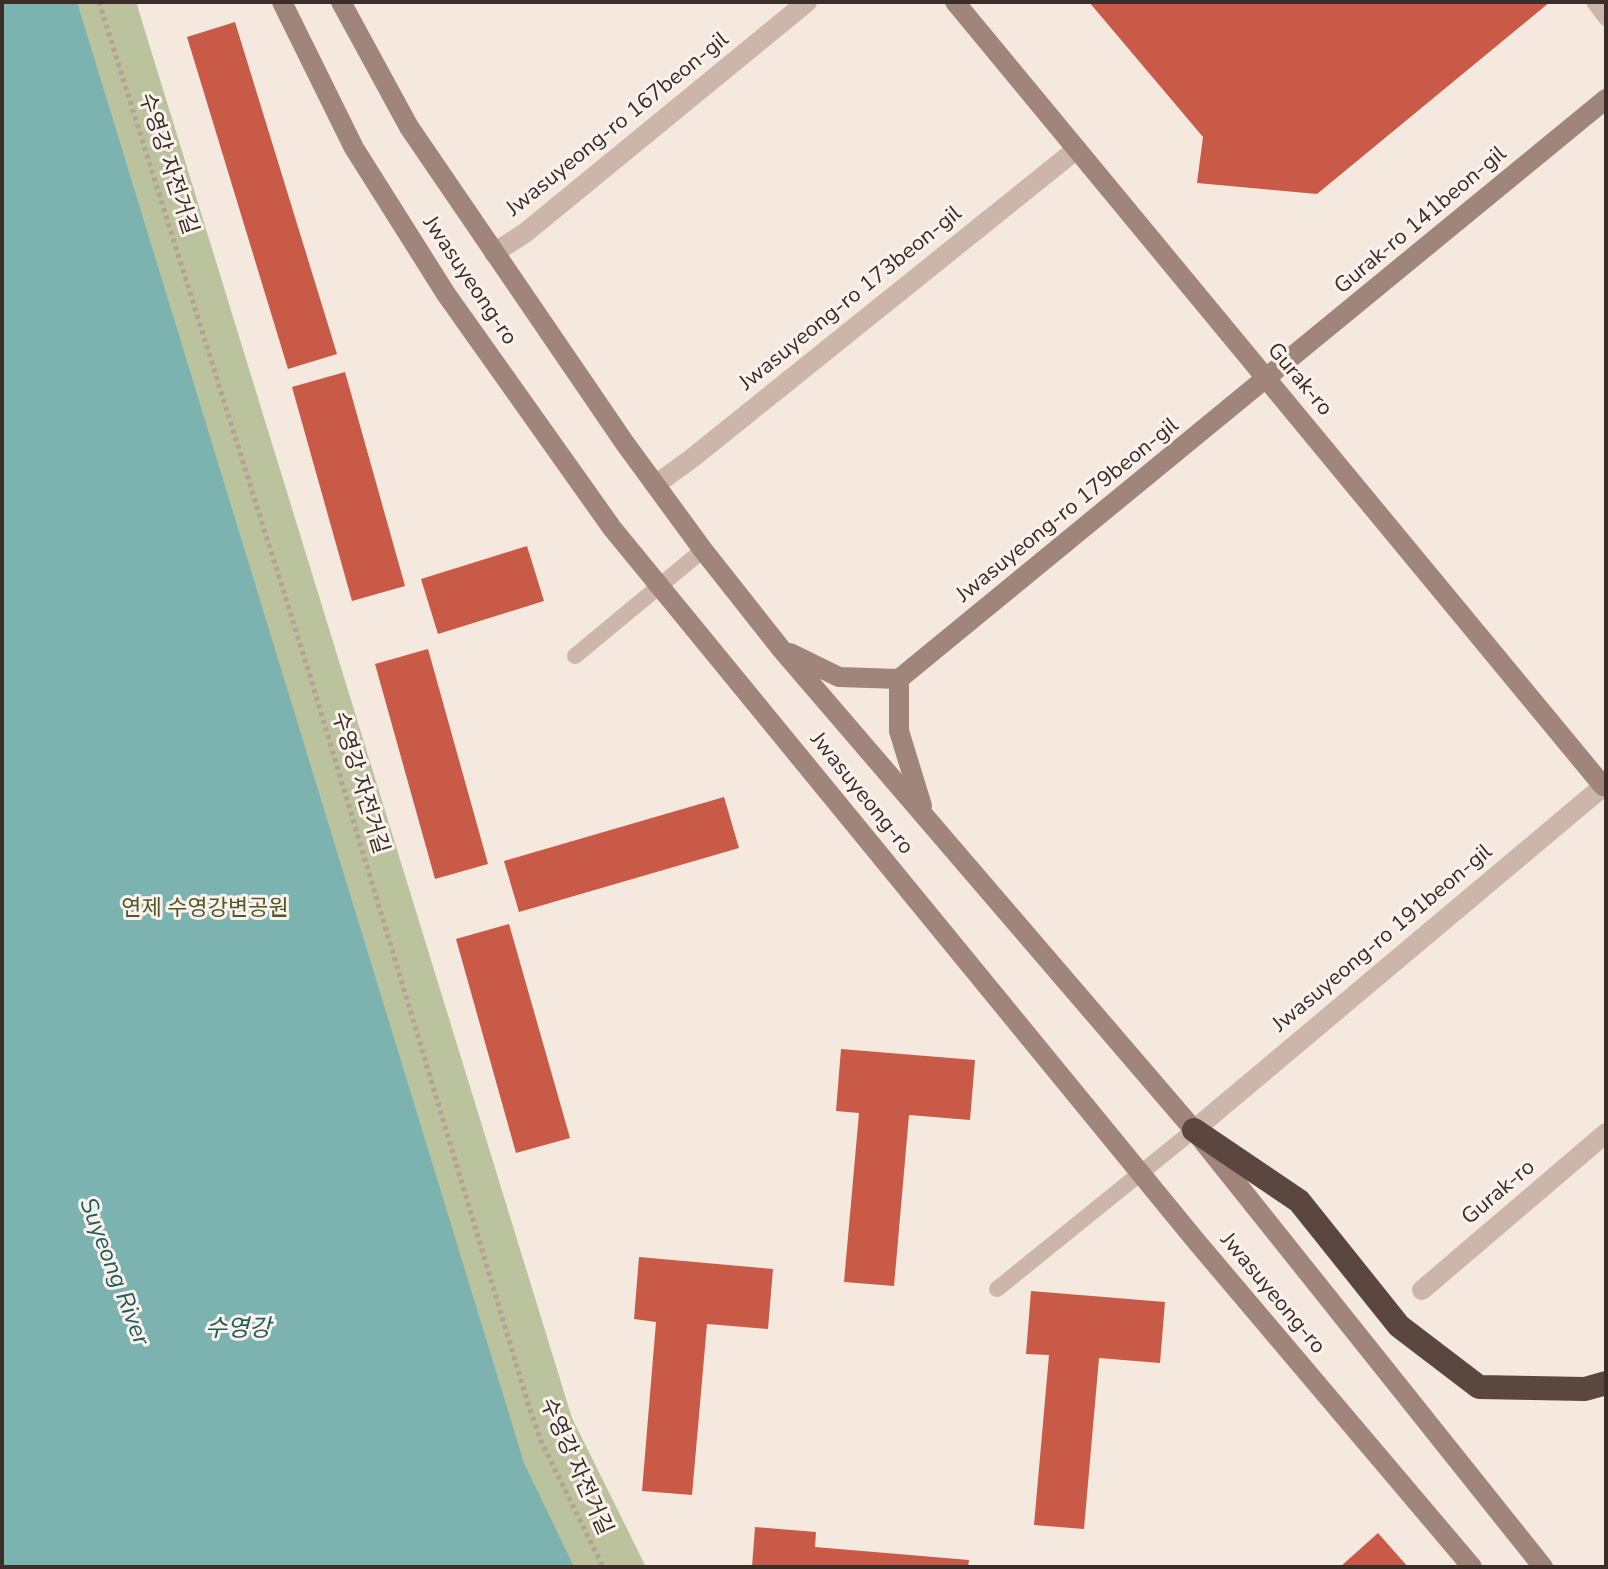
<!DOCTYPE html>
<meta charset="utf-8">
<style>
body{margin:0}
#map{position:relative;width:1608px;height:1569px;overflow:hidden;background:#f4e8df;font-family:"Nunito Sans",sans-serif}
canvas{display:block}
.frame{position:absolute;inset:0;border:4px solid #3a2d2a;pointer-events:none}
</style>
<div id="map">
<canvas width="1608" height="1569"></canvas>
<div class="frame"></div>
</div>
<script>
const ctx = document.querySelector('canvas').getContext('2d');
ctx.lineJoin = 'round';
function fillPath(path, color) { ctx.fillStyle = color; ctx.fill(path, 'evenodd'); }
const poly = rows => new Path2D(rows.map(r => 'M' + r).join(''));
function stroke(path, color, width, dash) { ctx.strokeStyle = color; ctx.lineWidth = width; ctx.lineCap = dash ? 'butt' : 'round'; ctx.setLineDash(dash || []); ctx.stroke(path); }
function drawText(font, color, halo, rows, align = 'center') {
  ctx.font = font + ' "Nunito Sans","Noto Sans KR",sans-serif'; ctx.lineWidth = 6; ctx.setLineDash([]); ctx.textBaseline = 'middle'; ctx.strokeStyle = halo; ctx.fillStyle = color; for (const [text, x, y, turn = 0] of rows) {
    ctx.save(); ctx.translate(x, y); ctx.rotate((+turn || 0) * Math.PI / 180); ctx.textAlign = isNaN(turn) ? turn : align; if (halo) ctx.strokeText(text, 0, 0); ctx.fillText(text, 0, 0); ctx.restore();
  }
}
const green = poly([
 [2,2,140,2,137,5,572,1418,646,1567,2,1567]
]);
const water = poly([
 [2,2,77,2,524,1463,574,1567,2,1567]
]);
const building = poly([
 [1089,2,1550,2,1317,194,1197,183,1203,137],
 [235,22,337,354,288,369,187,37],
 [345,372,405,586,352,601,292,387],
 [527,546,544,601,438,634,421,579],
 [428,649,488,864,435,879,375,664],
 [724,797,739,848,519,912,504,861],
 [509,924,570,1138,516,1153,456,939],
 [841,1049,975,1060,970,1120,909,1115,894,1286,844,1282,859,1113,836,1111],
 [639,1257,773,1269,768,1329,707,1324,692,1495,642,1491,656,1322,634,1319],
 [1031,1291,1165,1302,1160,1363,1099,1358,1084,1529,1034,1525,1049,1355,1026,1354],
 [755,1527,816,1532,815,1547,969,1560,968,1567,752,1567],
 [1378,1533,1408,1567,1340,1567]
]);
const path = poly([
 [99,2,310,676,529,1407,542,1443,603,1567]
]);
const lane = poly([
 [1594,2,1606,18],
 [575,656,703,550],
 [997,1289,1194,1130]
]);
const street = poly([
 [494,253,525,233,807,2],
 [655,485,691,459,1077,149],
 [1194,1130,1606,784],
 [1422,1290,1606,1133]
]);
const secondary = poly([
 [282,2,354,148,446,294,612,528,1196,1241,1472,1567],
 [341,2,409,127,624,442,703,550,782,650,1194,1130,1543,1567],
 [955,2,1603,786],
 [790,653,839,677,899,679,899,731,922,806],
 [899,679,1606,99]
]);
const highway = poly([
 [1194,1130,1299,1201,1399,1326,1479,1387,1585,1389,1606,1383]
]);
const streetNames = [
 ["Jwasuyeong-ro 167beon-gil",618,125,-39],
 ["수영강 자전거길",167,164,72],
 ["Gurak-ro 141beon-gil",1421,221,-40],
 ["Jwasuyeong-ro",469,281,56],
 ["Jwasuyeong-ro 173beon-gil",851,299,-39],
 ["Gurak-ro",1299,380,50],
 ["Jwasuyeong-ro 179beon-gil",1068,511,-39],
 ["수영강 자전거길",359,783,73],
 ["Jwasuyeong-ro",861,794,51],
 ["Jwasuyeong-ro 191beon-gil",1383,939,-40],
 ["Gurak-ro",1499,1193,-40],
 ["Jwasuyeong-ro",1272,1294,50],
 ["수영강 자전거길",575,1467,66]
];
const parkNames = [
 ["연제 수영강변공원",205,910]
];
const waterNames = [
 ["Suyeong River",113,1272,69],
 ["수영강",238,1330]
];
fillPath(green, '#bac39e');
fillPath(water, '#7cb2af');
fillPath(building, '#c95a47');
stroke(path, '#b8a094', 5, [4, 4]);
stroke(lane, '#ccb6aa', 16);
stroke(street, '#ccb6aa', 20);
stroke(secondary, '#a0857b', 20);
stroke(highway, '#5b4640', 24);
drawText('22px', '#3a2d2a', '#fbf2ec', streetNames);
drawText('22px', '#4d592c', '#fbf2ec', parkNames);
drawText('italic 24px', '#1d5d5b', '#fbf2ec', waterNames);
</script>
